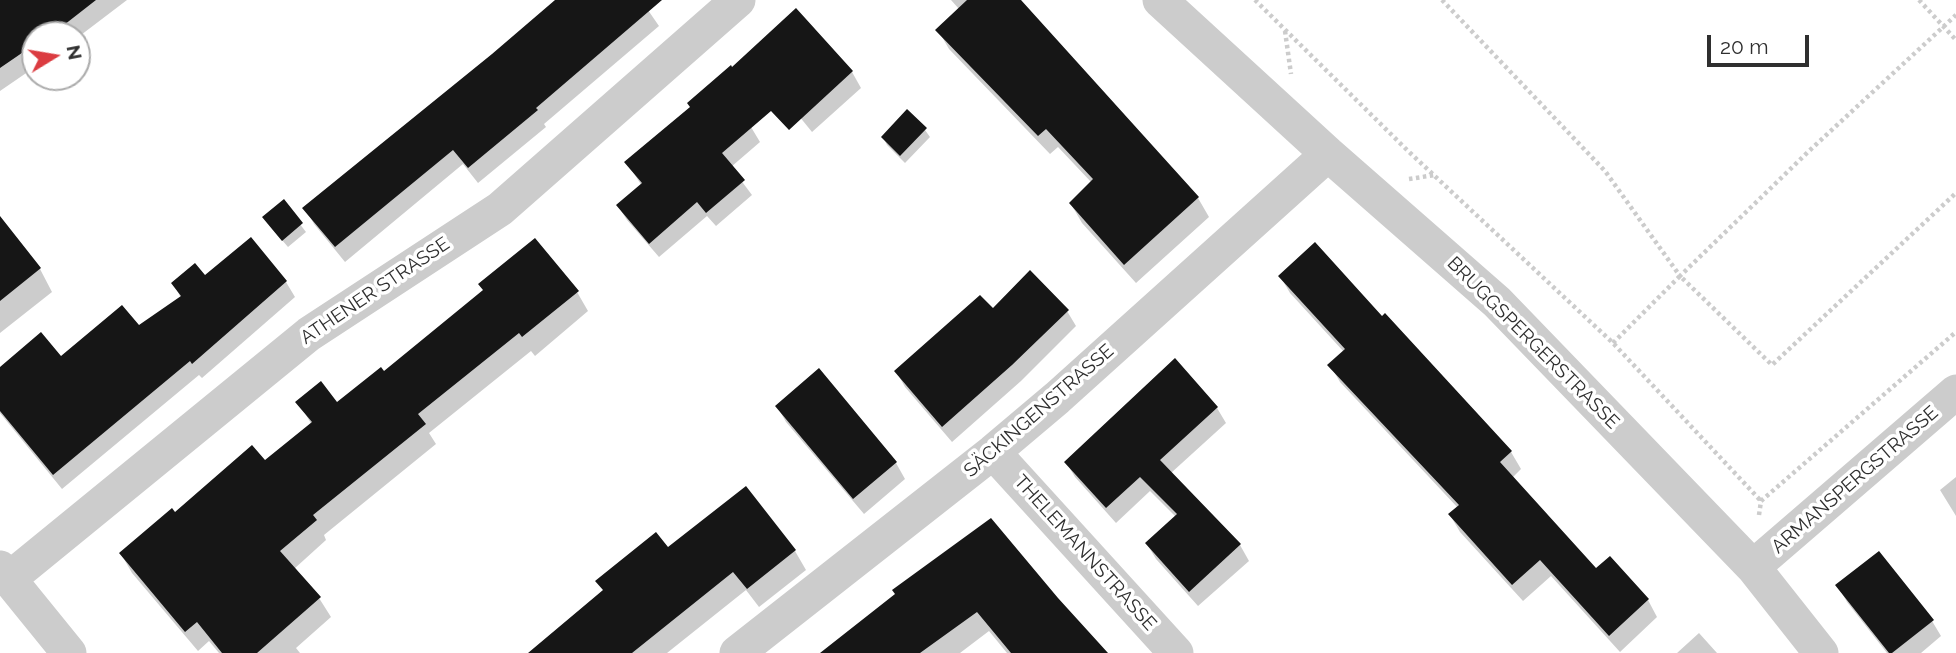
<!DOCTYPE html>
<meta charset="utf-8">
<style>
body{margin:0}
#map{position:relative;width:1956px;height:653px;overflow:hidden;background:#fff;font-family:Raleway,sans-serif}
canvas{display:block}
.north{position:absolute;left:21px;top:21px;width:70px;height:70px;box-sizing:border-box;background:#fff;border:2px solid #acacac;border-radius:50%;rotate:79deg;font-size:19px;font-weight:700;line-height:28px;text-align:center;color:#2f2f2f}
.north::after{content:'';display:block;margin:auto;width:24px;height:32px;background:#db3c41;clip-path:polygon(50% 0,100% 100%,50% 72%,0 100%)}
.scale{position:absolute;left:1707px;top:35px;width:102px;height:32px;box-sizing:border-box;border:4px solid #2f2f2f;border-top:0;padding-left:9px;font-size:21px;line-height:24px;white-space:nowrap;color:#2f2f2f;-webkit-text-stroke:5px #fff;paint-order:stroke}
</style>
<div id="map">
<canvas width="1956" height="653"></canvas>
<div class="north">N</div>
<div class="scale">20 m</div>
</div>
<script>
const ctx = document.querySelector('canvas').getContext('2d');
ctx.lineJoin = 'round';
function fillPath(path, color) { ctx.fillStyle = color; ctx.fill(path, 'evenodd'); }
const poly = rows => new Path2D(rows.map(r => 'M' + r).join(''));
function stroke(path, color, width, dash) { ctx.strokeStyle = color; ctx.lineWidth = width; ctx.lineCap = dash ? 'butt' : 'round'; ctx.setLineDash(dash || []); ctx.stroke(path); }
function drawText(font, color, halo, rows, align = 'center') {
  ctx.font = font + ' Raleway,sans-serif'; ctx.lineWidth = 7; ctx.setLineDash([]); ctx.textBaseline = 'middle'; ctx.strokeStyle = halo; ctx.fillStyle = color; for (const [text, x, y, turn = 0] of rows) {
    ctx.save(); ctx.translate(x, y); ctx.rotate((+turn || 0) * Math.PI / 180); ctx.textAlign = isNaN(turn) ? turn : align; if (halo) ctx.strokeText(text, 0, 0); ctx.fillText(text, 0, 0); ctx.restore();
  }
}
const shadow = poly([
 [15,0,127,0,77,38,77,35,35,35,35,67,0,91,0,12],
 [557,0,641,0,659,26,544,124,546,127,478,183,463,164,345,262,314,224,305,208,493,55],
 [951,0,1019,0,1198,198,1209,217,1136,283,1082,223,1071,204,1092,183,1058,147,1050,154,949,49,938,30,959,9],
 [760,68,852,72,861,88,812,132],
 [751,127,760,142,731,167,752,195,716,226,707,216,659,257,627,220,618,206,642,186,627,163],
 [925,130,930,137,905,163,887,145,883,137],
 [283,202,306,232,288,247,269,225],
 [0,219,40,269,52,292,0,333],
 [1280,276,1382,318,1511,452,1521,469,1512,478,1596,571,1648,600,1657,617,1620,652,1551,576,1523,601,1460,532,1450,515,1458,508,1340,382,1330,365,1344,352,1290,293],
 [205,278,286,282,295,297,202,378,199,375,62,489,0,413,0,369,61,359,139,328,181,298,173,283],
 [577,292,588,311,535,356,531,351,429,433,436,444,324,535,326,540,294,569,319,598,331,617,296,648,300,653,219,653,209,641,198,651,132,573,121,554,175,514,265,463,312,425,298,402,337,404,383,373],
 [993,310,1067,311,1076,326,1021,381,952,442,905,387,896,371],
 [777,406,896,463,905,479,864,514,786,422],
 [1217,408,1226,423,1171,473,1240,545,1249,561,1198,606,1156,559,1147,544,1176,517,1150,491,1116,523,1075,477,1066,462],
 [1956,477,1956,516,1940,490],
 [668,550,795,551,806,570,759,607,746,590,667,653,531,653,604,591,598,581],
 [1838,586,1932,621,1941,636,1921,653,1887,653,1847,602],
 [897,595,1056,599,1107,653,1007,653,989,631,960,653,823,653],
 [1699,633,1717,653,1677,653]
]);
const building = poly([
 [0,0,96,0,55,32,48,35,35,35,35,44,0,68],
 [555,0,662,0,536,108,538,110,468,168,453,150,335,247,302,208,492,54],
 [967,0,1021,0,1199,197,1124,265,1069,203,1093,179,1046,129,1038,136,935,30],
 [796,8,853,71,789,130,771,111,722,153,745,180,706,213,697,202,649,244,616,205,642,183,624,162,690,107,687,103,731,65,732,67],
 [907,109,927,128,900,156,881,137],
 [284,199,303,223,282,241,262,217],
 [0,216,41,268,0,301],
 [251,237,287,281,192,364,190,361,53,475,0,411,0,367,41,332,61,356,122,305,139,325,181,296,171,283,195,263,205,275],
 [535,238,579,291,522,337,519,333,418,414,426,424,313,515,317,520,280,551,321,597,257,653,222,653,197,622,185,632,119,553,172,508,175,512,252,445,265,460,312,422,295,402,321,381,337,402,381,367,384,371,483,290,478,284],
 [1315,242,1382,316,1385,313,1512,451,1500,462,1596,568,1610,556,1649,599,1609,636,1540,560,1512,585,1448,514,1459,505,1327,365,1345,349,1278,276],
 [1030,270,1069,310,1012,365,942,427,894,371,980,295,993,308],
 [1175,358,1218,407,1160,460,1241,544,1189,592,1145,543,1177,514,1140,477,1106,508,1064,462],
 [819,368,897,462,853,499,775,406],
 [746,486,796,550,747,589,733,572,632,653,528,653,603,590,595,581,656,532,668,547],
 [991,518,1058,598,1108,653,1011,653,977,612,920,653,820,653,895,594,892,590],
 [1879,551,1934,620,1892,653,1889,653,1835,585]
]);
const path = poly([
 [1255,0,1407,150,1613,343,1761,501],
 [1442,0,1605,171,1680,276,1809,151,1956,15],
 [1919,0,1956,40],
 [1285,31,1291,74],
 [1409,179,1435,175],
 [1613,343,1680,276,1772,365,1956,193],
 [1759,515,1761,501,1956,332]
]);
const minor = poly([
 [1160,0,1328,154,1497,302,1753,567,1821,653],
 [993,452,1176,653],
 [1753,567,1956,392],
 [0,568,69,653],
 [9,579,309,334,500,209,738,0],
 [737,653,993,452,1057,398,1328,154]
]);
const streetNames = [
 ["ATHENER STRASSE",375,291,-34],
 ["BRUGGSPERGERSTRASSE",1533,343,45],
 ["SÄCKINGENSTRASSE",1039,411,-41],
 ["ARMANSPERGSTRASSE",1855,480,-41],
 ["THELEMANNSTRASSE",1085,553,48]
];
fillPath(shadow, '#0003');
fillPath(building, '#161616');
stroke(path, '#ccc', 4.5, [3.5, 3.5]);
stroke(minor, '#ccc', 35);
drawText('19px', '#2f2f2f', '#fff', streetNames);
</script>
